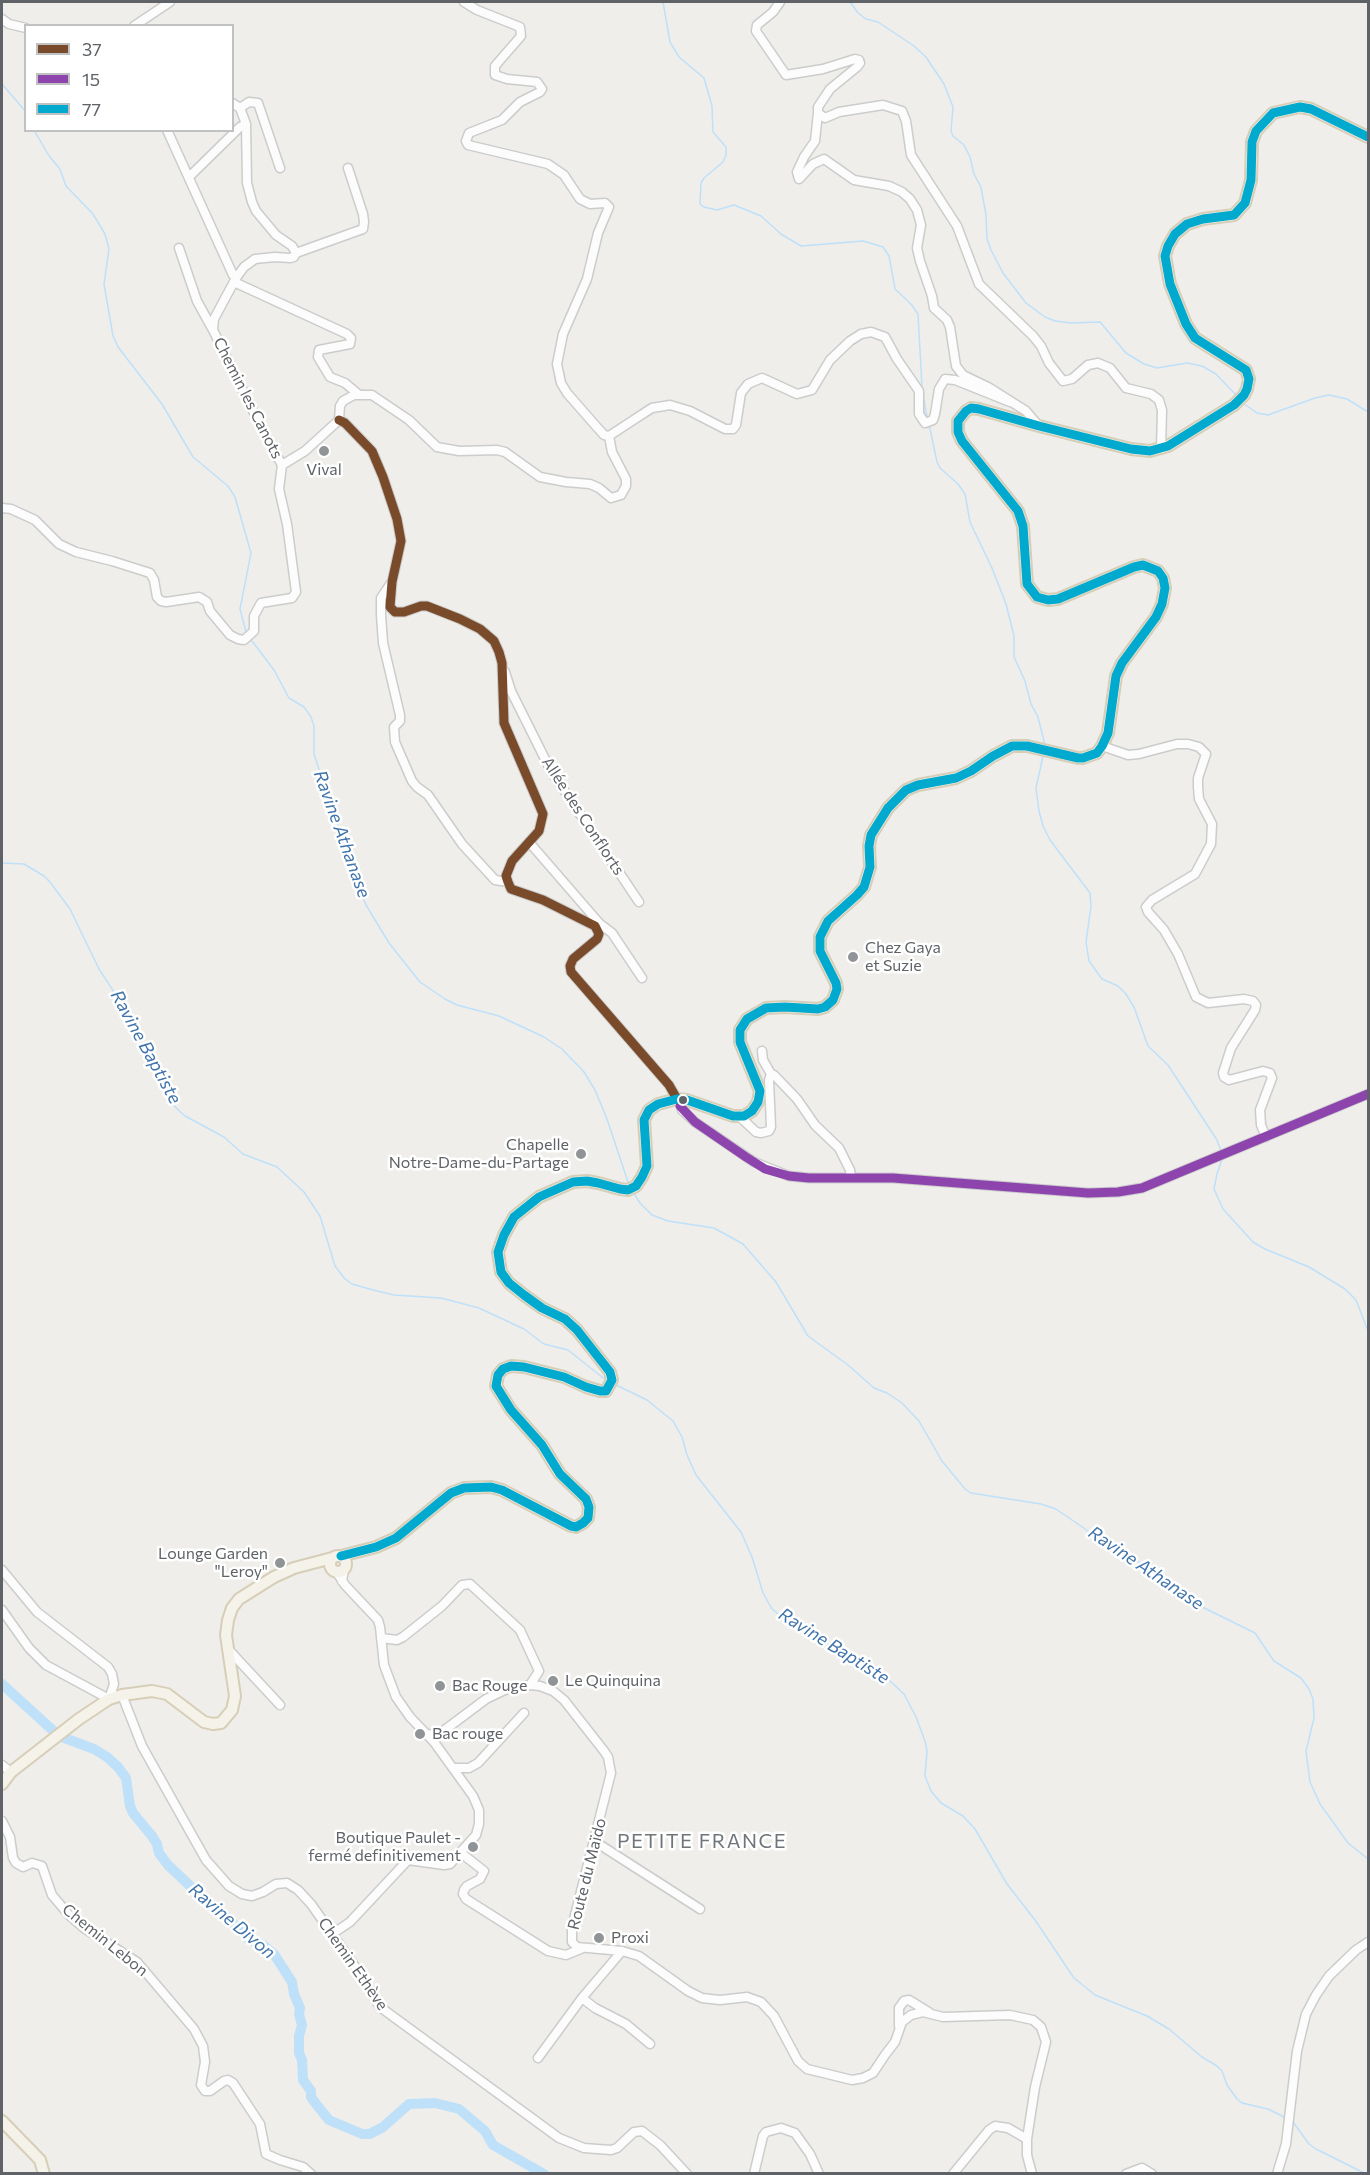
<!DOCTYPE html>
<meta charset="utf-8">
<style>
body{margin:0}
#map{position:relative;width:1370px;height:2175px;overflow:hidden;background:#efeeea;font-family:Commissioner,sans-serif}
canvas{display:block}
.frame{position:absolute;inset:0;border:3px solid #5f6368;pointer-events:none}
.legend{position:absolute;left:24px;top:24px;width:210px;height:108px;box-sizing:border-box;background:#fff;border:2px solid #bfc1c3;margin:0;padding:8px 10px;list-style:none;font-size:18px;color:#5f6368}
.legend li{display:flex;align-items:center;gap:12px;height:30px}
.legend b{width:30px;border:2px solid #bfc1c3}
</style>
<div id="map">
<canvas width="1370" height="2175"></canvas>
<div class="frame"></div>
<ul class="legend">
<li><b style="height:8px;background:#7a4b2a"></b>37</li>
<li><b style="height:8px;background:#8e44ad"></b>15</li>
<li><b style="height:8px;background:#00a9ce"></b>77</li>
</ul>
</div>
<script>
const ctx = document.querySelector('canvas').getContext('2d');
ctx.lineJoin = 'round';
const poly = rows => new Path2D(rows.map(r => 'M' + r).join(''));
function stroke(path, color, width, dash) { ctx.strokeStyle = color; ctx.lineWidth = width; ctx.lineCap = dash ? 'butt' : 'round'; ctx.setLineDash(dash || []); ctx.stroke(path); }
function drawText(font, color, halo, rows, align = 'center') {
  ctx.font = font + ' Commissioner,sans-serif'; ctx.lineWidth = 5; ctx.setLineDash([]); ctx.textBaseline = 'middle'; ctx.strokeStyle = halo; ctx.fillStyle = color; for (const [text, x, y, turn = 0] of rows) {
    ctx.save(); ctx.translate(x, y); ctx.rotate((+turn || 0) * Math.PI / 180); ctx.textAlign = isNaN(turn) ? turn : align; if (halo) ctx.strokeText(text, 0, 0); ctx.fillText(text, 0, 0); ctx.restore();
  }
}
const stream = poly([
 [663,2,670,42,679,57,704,78,712,106,713,132,726,147,726,155,723,162,704,178,701,183,700,204,704,207,717,210,734,205,761,216,781,234,801,246,863,241,883,247,889,256,895,289,911,304,918,314,922,387],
 [850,2,858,13,866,19,878,22,914,46,926,57,944,84,953,107,951,131,953,136,964,145,970,157,974,174,981,187,986,215,987,239,991,250,1003,273,1026,303,1045,317,1055,321,1071,323,1100,322,1126,353,1144,364,1157,368,1187,363,1202,366,1216,374,1236,395],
 [2,84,26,112],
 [34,130,49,156,60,169,66,186,93,214,105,234,109,249,104,284,113,336,118,347,162,404,193,457,228,486,235,497,251,553,240,609,246,632],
 [923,395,927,417],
 [1243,403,1257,413,1268,415,1315,398,1329,395,1347,399,1368,412],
 [929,424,937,462,940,468,958,484,965,494,970,522,992,568,1006,604,1014,636,1014,657,1025,681,1031,704,1038,717,1045,745],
 [252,641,274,670,289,698,304,707,311,717,314,726,314,754,358,886,366,905,389,943,420,982,445,999,457,1005,499,1016,544,1037,562,1049,584,1072,595,1090,607,1119,629,1185],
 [1043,756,1036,788,1039,811,1043,826,1050,840,1090,893,1091,906,1086,942,1089,961,1102,979,1118,986,1126,994,1134,1007,1148,1046,1168,1065,1217,1140,1221,1151],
 [2,863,24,864,44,876,50,882,70,909,99,969,129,1015,156,1072,175,1107,185,1116,224,1137,243,1154,277,1167,304,1192,320,1216,335,1266,345,1279,352,1284,373,1290,394,1295,441,1298,479,1308,524,1329,544,1344,568,1350,607,1381],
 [1222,1159,1217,1174,1214,1189,1223,1209,1253,1242,1265,1249,1309,1267,1345,1289,1356,1300,1368,1331],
 [633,1192,640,1203,652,1215,668,1221,714,1228,743,1244,776,1282,808,1336,848,1365,874,1388,887,1393,902,1403,919,1421,942,1461,965,1489,971,1493,1041,1504,1056,1509,1110,1546,1158,1573,1186,1599,1255,1633,1274,1661,1301,1678,1309,1689,1313,1699,1314,1718,1306,1751,1310,1782,1320,1804,1348,1843,1368,1859],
 [614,1384,647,1400,673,1421,682,1437,687,1455,696,1475,741,1532,752,1557,763,1593,772,1609,789,1622,813,1636,877,1669,904,1694,916,1717,925,1741,927,1751,925,1776,931,1791,941,1803,963,1816,975,1829,1007,1884,1035,1920,1074,1978,1095,1995,1147,2016,1169,2029,1202,2057,1217,2066,1222,2071,1227,2085,1237,2099,1242,2103,1268,2109,1286,2118],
 [1293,2122,1309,2144,1316,2149,1366,2174]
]);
const river = poly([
 [2,1684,59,1736,94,1749,107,1757,118,1767,126,1778,130,1806,133,1813,152,1836,157,1844,159,1853,168,1865,207,1902,224,1914,248,1939,263,1945,274,1954,292,1982,294,1994,300,2008,299,2014,302,2025,299,2036,299,2053,302,2060,303,2080,311,2091,311,2097,316,2104,329,2120,362,2134,370,2134,383,2127,409,2104,435,2103,459,2109,485,2131,493,2145,544,2174]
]);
const minor = poly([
 [464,2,477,10,520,27,521,36,495,66,495,75,507,79,537,82,542,89,540,92,520,102,502,120,469,133,466,141,468,145,548,164,564,175,580,199,590,204,605,203,609,207,598,233,587,279,563,334,557,364,561,383,567,393,595,425,604,435,609,436],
 [780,2,773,12,757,25,756,31,786,75,823,69,855,59,859,60,860,63,857,67,830,89,818,107,818,113,825,118,839,112,883,105,902,111,906,121,911,155,957,226,979,284,1033,336,1041,346,1049,363,1063,381,1072,379,1088,365,1098,363,1110,368,1126,388,1151,394,1159,400,1162,410,1161,449],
 [2,19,9,24,26,28],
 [134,26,170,2],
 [232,103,240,108,246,124,247,183,252,202,256,211,276,235,292,246,296,253,294,257,290,258,275,257,255,259,244,267,236,278,214,319,213,330,266,437,282,465],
 [240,108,249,102,258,103,280,168],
 [818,113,815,141,804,157,797,172,799,179,813,164,824,159,854,180,889,186,902,192,910,199,917,210,921,225,917,248,920,261,932,296,934,308,947,320,950,327,956,366,963,375,988,387,1026,411,1039,426],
 [167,130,233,275,236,278],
 [189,177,240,127,246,124],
 [179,248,197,301,213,330],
 [296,253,363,229,364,222,363,214,348,168],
 [234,282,347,334,351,338,350,344,319,350,318,357,330,377,345,383,358,394],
 [339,420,340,406,343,401,354,395,372,395,409,420,437,447,459,451,497,450,505,452,540,477,566,482,590,484,599,488,611,498,621,495,626,486,626,479,612,452,609,436,638,417,652,408,670,405,690,411,725,429,733,429,736,425,741,393,748,384,762,378,797,394,812,390,830,360,850,341,861,334,871,332,885,337,897,359,919,391,919,414,925,423,933,420,935,414,939,389,945,379,955,380,1010,402],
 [339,420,345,423,372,451,383,477,397,519,401,541,392,582,390,607,395,612,404,612,421,606,427,606,460,619,480,629,494,641,499,652,502,663,504,723,543,814,539,831,512,861,506,876,508,882,511,889,543,900,595,926,599,934,597,939,573,959,570,966,571,972,669,1085,677,1099],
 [282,465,305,451,339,420],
 [2,508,11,509,35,520,59,544,76,552,112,561,150,573,154,580,157,597,161,601,166,602,199,597,207,602,210,611,230,635,238,639,244,640,254,631,254,616,261,603,292,598,296,592,287,524,279,489,282,465],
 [391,583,381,598,381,615,383,643,400,715,400,721,394,727,395,742,412,781,417,787,428,795,462,844,495,880,508,882],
 [505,672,511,691,551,771,639,902],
 [1102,746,1128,755,1139,754,1177,744,1188,744,1199,747,1206,754,1198,778,1198,787,1199,799,1212,824,1211,844,1195,874,1152,900,1146,907,1148,912,1164,930,1178,954,1196,997,1208,1003,1244,999,1253,1001,1256,1005,1255,1010,1231,1048,1223,1073,1224,1077,1229,1080,1263,1071,1270,1073,1272,1078,1260,1110,1261,1125,1266,1137],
 [529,842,600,924,612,933,642,978],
 [762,1051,763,1060,771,1074],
 [680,1099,682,1110,695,1122,754,1162,789,1176,809,1178,893,1178,1088,1193,1118,1192,1142,1188,1368,1094],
 [740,1117,756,1132,761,1133,769,1131,771,1127,769,1080,771,1074,774,1075,797,1099,815,1125,839,1148,850,1170,851,1177],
 [2,1570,37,1612,108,1667,112,1674,114,1684,109,1699,46,1665,29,1648,2,1610],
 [342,1581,344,1569],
 [381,1638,397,1640,403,1637,442,1606,462,1585,470,1584,520,1630,539,1671,530,1685],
 [228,1649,280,1705],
 [122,1695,142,1746,206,1860,229,1886,242,1894,252,1896,263,1892,276,1884,287,1883,298,1890,311,1904,356,1968,380,2007,559,2138,584,2148,611,2150,617,2148,634,2132,642,2131,660,2145,687,2174],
 [426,1734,438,1735,486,1699,507,1689,530,1685,540,1686,553,1691,564,1700,604,1751,608,1757,611,1773,572,1927,572,1942,577,1947,622,1951,639,1956,688,1991,702,1998,720,2000,747,1997,761,2002,774,2016,798,2061,807,2069,852,2080,863,2078,873,2073,885,2055,895,2042,902,2022,911,2015,923,2012,943,2017,1010,2015,1033,2020,1041,2027,1046,2042,1035,2087,1027,2139,1027,2155,1032,2174],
 [2,1765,11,1772],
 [453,1768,469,1768,478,1763,524,1713],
 [2,1821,10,1837,13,1858,16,1863,23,1867,32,1863,42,1866,52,1895,69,1915,84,1928,137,1962,194,2029,203,2046,205,2062,201,2085,205,2091,210,2091,224,2081,228,2080,233,2083,260,2124,266,2154,280,2160,303,2167,311,2174],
 [594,1841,700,1909],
 [461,1853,484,1871,480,1879,467,1886,464,1890,463,1894,466,1899,548,1951,566,1955,583,1948],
 [332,1934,350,1922,408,1860,444,1865,450,1864,476,1835,479,1824,479,1810,473,1796,434,1742,410,1717,396,1697,384,1665,380,1627,378,1620,345,1585,336,1571],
 [622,1951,582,1998,595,2008,626,2024,650,2044],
 [899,2026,899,2008,904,2001,909,2000,930,2013],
 [538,2058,582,1998],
 [754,2174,763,2136,766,2132,781,2128,795,2133,810,2154,819,2174],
 [953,2174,989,2130,995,2126,1008,2128,1027,2139],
 [1126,2174,1142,2168,1152,2174],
 [1277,2174,1286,2144,1297,2051,1306,2014,1316,1995,1329,1976,1356,1950,1368,1942]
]);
const major = poly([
 [341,1556,376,1547,396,1538,451,1493,464,1488,491,1487,502,1490,571,1526,576,1527,583,1523,588,1518,589,1507,586,1499,560,1474,542,1445,511,1410,496,1386,498,1375,503,1369,511,1366,524,1367,564,1377,586,1387,600,1391,606,1391,612,1380,610,1372,577,1330,565,1319,542,1308,524,1295,509,1283,501,1272,498,1252,504,1235,514,1217,539,1197,573,1182,587,1181,598,1183,620,1189,628,1190,636,1186,642,1177,647,1166,644,1120,649,1110,658,1104,677,1099,687,1100,733,1116,744,1116,752,1111,758,1102,760,1091,740,1042,740,1030,747,1019,766,1008,785,1007,818,1009,825,1007,833,1000,837,989,836,983,820,951,820,937,828,921,857,895,864,887,870,867,869,846,871,835,888,808,906,790,918,785,956,778,971,771,993,756,1012,746,1027,746,1078,758,1083,758,1097,753,1102,746,1108,733,1116,676,1122,663,1156,617,1162,604,1165,588,1163,578,1158,571,1143,565,1134,567,1058,599,1048,600,1037,597,1027,584,1023,526,1018,511,962,441,958,432,958,421,966,411,971,408,979,409,1039,426,1131,449,1150,451,1168,446,1234,405,1244,395,1247,389,1249,379,1246,370,1195,338,1186,324,1170,284,1165,256,1168,246,1175,234,1187,224,1203,219,1234,215,1245,203,1251,180,1252,142,1256,131,1273,113,1300,107,1311,109,1368,137],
 '330 1564a8 8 0 1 1 16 0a8 8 0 1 1-16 0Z',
 [2,1784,11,1772,79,1719,109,1699,122,1695,152,1691,167,1694,204,1722,213,1724,221,1723,232,1710,235,1696,226,1635,228,1620,232,1608,239,1599,274,1577,294,1568,332,1558],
 [2,2121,40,2160,44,2174]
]);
const bus1 = poly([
 [339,420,345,423,372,451,383,477,397,519,401,541,392,582,390,607,395,612,404,612,421,606,427,606,460,619,480,629,494,641,499,652,502,663,504,723,543,814,539,831,512,861,506,876,508,882,511,889,543,900,595,926,599,934,597,939,573,959,570,966,571,972,669,1085,677,1099]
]);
const bus2 = poly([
 [680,1106,695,1122,746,1157,765,1169,789,1176,809,1178,893,1178,1088,1193,1118,1192,1142,1188,1368,1094]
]);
const bus3 = poly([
 [341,1556,376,1547,396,1538,451,1493,464,1488,491,1487,502,1490,571,1526,576,1527,583,1523,588,1518,589,1507,586,1499,560,1474,542,1445,511,1410,496,1386,498,1375,503,1369,511,1366,524,1367,564,1377,586,1387,600,1391,606,1391,612,1380,610,1372,577,1330,565,1319,542,1308,524,1295,509,1283,501,1272,498,1252,504,1235,514,1217,539,1197,573,1182,587,1181,598,1183,620,1189,628,1190,636,1186,642,1177,647,1166,644,1120,649,1110,658,1104,677,1099,687,1100,733,1116,744,1116,752,1111,758,1102,760,1091,740,1042,740,1030,747,1019,766,1008,785,1007,818,1009,825,1007,833,1000,837,989,836,983,820,951,820,937,828,921,857,895,864,887,870,867,869,846,871,835,888,808,906,790,918,785,956,778,971,771,993,756,1012,746,1027,746,1078,758,1083,758,1097,753,1102,746,1108,733,1116,676,1122,663,1156,617,1162,604,1165,588,1163,578,1158,571,1143,565,1134,567,1058,599,1048,600,1037,597,1027,584,1023,526,1018,511,962,441,958,432,958,421,966,411,971,408,979,409,1039,426,1131,449,1150,451,1168,446,1234,405,1244,395,1247,389,1249,379,1246,370,1195,338,1186,324,1170,284,1165,256,1168,246,1175,234,1187,224,1203,219,1234,215,1245,203,1251,180,1252,142,1256,131,1273,113,1300,107,1311,109,1368,137]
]);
const markers = [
 [324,451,6,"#919496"],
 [853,957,6,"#919496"],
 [683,1100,5,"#5f6368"],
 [581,1154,6,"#919496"],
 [280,1563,6,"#919496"],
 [553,1681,6,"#919496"],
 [440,1686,6,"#919496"],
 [420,1734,6,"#919496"],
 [473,1847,6,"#919496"],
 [599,1938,6,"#919496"]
];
const streetNames = [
 ["Chemin les Canots",248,398,63],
 ["Allée des Conflorts",583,816,57],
 ["Route du Maïdo",587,1874,-76],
 ["Chemin Lebon",105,1940,39],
 ["Chemin Ethève",353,1964,55]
];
const poiNames = [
 ["Vival",324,470,"center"],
 ["Chez Gaya",865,948],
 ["et Suzie",865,966],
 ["Chapelle",569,1145,"right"],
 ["Notre-Dame-du-Partage",569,1163,"right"],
 ["Lounge Garden",268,1554,"right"],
 ["\"Leroy\"",268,1572,"right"],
 ["Le Quinquina",565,1681],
 ["Bac Rouge",452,1686],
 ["Bac rouge",432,1734],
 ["Boutique Paulet -",461,1838,"right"],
 ["fermé definitivement",461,1856,"right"],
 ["Proxi",611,1938]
];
const waterNames = [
 ["Ravine Athanase",342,834,70],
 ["Ravine Baptiste",146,1047,61],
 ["Ravine Athanase",1146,1568,34],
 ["Ravine Baptiste",834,1646,32],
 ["Ravine Divon",232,1921,40]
];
const quarterNames = [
 ["PETITE FRANCE",702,1841]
];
stroke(stream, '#bfe0f9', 1.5);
stroke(river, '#bfe0f9', 10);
stroke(minor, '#cbcccc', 11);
stroke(major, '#d7ceb8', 14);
stroke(minor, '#fdfcfc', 8);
stroke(major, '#f4f2e9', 10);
stroke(bus1, '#7a4b2a', 9);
stroke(bus2, '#8e44ad', 9);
stroke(bus3, '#00a9ce', 9);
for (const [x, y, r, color] of markers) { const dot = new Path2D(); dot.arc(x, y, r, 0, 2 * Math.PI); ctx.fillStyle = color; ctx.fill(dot); stroke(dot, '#fff', 2); }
drawText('16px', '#5f6368', '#fff', streetNames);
drawText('16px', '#5f6368', '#fff', poiNames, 'left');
drawText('italic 18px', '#4174aa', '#fff', waterNames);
ctx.letterSpacing = '1.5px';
drawText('20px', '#70757a', '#fff', quarterNames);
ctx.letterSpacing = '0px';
</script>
